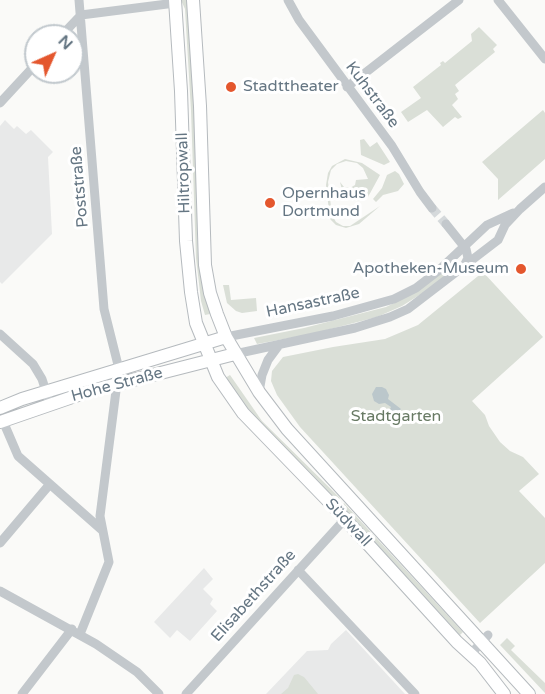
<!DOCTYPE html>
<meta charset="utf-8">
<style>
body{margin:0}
#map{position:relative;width:545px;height:694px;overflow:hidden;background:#fafaf8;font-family:"Varela Round",sans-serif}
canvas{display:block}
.north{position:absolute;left:24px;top:24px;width:60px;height:60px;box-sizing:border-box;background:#fff;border:2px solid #c1c8cd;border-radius:50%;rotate:45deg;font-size:16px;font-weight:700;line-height:24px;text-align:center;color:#657683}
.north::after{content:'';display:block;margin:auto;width:21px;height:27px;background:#e4572e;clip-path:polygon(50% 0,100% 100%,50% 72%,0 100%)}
</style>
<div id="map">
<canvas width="545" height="694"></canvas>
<div class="north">N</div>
</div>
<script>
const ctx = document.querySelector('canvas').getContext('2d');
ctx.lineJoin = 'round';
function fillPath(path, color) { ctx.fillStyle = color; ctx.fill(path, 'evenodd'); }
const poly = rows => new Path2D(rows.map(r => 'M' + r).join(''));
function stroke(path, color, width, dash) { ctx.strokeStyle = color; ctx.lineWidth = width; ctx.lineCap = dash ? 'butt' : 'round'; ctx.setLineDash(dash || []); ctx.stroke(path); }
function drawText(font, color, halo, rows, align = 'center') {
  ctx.font = font + ' "Varela Round",sans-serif'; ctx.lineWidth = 6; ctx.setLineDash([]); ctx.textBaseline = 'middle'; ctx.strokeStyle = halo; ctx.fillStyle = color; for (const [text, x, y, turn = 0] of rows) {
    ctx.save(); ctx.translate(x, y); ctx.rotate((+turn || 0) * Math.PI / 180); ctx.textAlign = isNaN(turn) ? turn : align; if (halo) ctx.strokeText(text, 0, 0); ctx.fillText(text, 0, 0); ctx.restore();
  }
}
const built = poly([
 [5,120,14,129,17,126,26,134,31,130,53,152,48,157,52,234,2,284,0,282,0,126],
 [204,568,213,579,203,589,213,599,210,604,217,611,190,641,177,630,170,638,154,622],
 [346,630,405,694,266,694,307,651,328,650,331,644]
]);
const green = poly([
 [181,0,187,0,189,22,195,126,198,256,201,279,210,314,205,315,201,301,196,258,191,111,185,9],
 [479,27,497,45,493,49,495,52,455,85,459,91,455,94,458,99,452,105,462,117,458,119,455,117,443,127,427,110,408,122,401,112,421,98,413,87,441,65,440,63,443,61,445,63,472,41,471,34],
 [543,110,545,113,545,159,498,200,498,179,482,162],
 [364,139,370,147,377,142,390,162,384,165,361,155,360,140],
 [345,159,362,163,380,175,368,197,363,200,353,201,347,199,343,194,340,182,344,187,350,188,355,185,356,180,368,179,363,168,357,163,346,161,337,164,331,170,328,182,332,215,336,222,343,226,350,226,380,206,359,224,346,228,336,225,330,219,326,185,328,173,332,166],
 [395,171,399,174,404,184,398,191,383,195,376,202,373,199,382,188,387,175],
 [452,261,456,266,429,289,402,306,377,317,311,334,257,344,254,338,304,328,386,307,398,301],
 [483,272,543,337,472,401,485,415,489,426,500,442,510,451,523,457,539,474,519,491,545,518,545,563,480,623,300,427,277,395,271,381,272,371,283,357,333,347,385,339,418,325],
 [223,285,229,285,231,300,256,298,257,311,242,313,236,311,227,303],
 [230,375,262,421,340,498,337,501,245,407,225,378],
 [344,503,463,632,460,635,342,506],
 [507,638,515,646,511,650,545,683,545,693,500,645],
 [298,674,304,677,318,694,281,694,288,688,294,675]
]);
const water = poly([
 [376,387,382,387,386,389,389,395,388,399,401,409,399,411,403,416,401,419,396,419,395,414,390,409,391,407,385,403,379,404,374,401,372,394]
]);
const minorTunnel = poly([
 [432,208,446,224]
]);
const minor = poly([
 [79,0,104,309,119,369],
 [288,0,299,20,392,146,420,192,432,208],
 [498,0,545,59],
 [61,36,81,15,175,3],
 [347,87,459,0],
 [0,103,36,64],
 [446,224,466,249,468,258,465,264],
 [0,334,33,364,42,379,50,404],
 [226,337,333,316,394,299,416,288,438,271,487,225,513,213],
 [235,354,355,328,390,317,408,309,498,240,505,225,520,209,545,187],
 [259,392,262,375,268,360,279,345],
 [3,421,18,456,102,530],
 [0,543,50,484],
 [298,570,415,694],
 [0,591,96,644,137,672,159,694],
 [80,634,109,562,100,516,117,383],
 [470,655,488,635],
 [22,694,72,629],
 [186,694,345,519]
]);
const major = poly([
 [175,0,181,91,186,241,191,292,196,323,218,377,243,413,335,508,457,642,480,663,504,694],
 [193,0,200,106,205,265,210,293,217,314,226,337,259,392,287,429,529,694],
 [0,408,22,399,226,337],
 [0,422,90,391,235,354]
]);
const markers = [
 [231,87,6,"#e4572e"],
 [270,203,6,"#e4572e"],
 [521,269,6,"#e4572e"]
];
const poiNames = [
 ["Stadttheater",243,87],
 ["Opernhaus",282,194],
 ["Dortmund",282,212],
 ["Apotheken-Museum",509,269,"right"]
];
const streetNames = [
 ["Kuhstraße",372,95,53],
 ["Hiltropwall",184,173,-92],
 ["Poststraße",80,187,-95],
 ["Hansastraße",313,303,-12],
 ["Hohe Straße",117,385,-15],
 ["Südwall",348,523,47],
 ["Elisabethstraße",254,596,-48]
];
const parkNames = [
 ["Stadtgarten",396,417]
];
fillPath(built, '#e8e9e9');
fillPath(green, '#dadfd7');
fillPath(water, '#bbc7cb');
stroke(minorTunnel, '#d5d9db', 9, [9, 4.5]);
stroke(major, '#b5babe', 14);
stroke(minor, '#c3c8cc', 9);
stroke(major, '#fff', 12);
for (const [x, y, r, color] of markers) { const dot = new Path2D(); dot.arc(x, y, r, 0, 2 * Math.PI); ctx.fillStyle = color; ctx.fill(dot); stroke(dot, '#fff', 2); }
drawText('16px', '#657683', '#fff', poiNames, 'left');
drawText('16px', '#657683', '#fff', streetNames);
drawText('16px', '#687a64', '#fff', parkNames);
</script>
